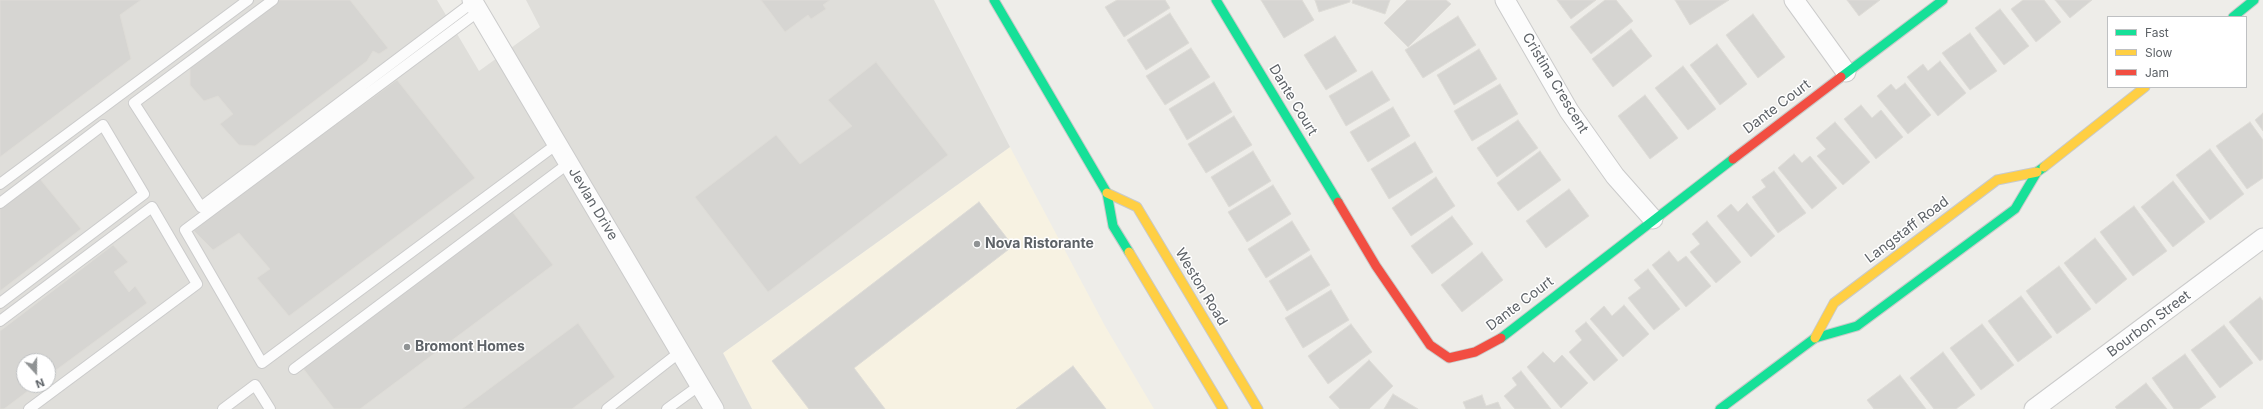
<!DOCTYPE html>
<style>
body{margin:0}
#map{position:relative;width:2263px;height:409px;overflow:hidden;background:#eeede9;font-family:Inter,sans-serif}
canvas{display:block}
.legend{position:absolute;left:2107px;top:16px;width:140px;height:72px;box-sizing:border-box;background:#fff;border:1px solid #bec0c2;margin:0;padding:5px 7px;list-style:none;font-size:12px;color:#5d6267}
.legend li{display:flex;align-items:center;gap:8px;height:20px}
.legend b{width:20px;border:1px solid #bec0c2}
.north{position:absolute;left:16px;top:353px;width:40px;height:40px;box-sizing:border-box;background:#fff;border:1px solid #bec0c2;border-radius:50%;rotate:159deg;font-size:11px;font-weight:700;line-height:16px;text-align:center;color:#5d6267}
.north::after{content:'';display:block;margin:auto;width:14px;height:18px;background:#909394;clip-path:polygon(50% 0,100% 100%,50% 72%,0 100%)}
</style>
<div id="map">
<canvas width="2263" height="409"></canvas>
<ul class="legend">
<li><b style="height:5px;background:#16e098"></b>Fast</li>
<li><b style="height:5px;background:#ffcf43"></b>Slow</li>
<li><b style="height:5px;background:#f24e42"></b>Jam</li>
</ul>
<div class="north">N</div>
</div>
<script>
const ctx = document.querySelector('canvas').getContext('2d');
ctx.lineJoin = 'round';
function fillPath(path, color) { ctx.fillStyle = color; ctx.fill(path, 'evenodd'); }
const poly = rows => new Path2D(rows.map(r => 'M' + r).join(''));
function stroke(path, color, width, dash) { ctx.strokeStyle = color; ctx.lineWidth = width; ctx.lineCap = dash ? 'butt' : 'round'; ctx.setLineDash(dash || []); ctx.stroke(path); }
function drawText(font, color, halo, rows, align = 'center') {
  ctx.font = font + ' Inter,sans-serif'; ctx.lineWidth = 3; ctx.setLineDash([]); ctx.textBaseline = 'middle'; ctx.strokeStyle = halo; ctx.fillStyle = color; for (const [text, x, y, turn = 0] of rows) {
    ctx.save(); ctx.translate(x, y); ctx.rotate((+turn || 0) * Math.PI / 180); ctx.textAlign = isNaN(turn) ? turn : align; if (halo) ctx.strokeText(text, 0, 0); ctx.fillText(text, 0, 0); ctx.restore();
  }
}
const commercial = poly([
 [1010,147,1105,326,1154,409,752,409,723,353]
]);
const industrial = poly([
 [0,0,437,0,479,71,540,27,526,0,934,0,1010,147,723,353,752,409,0,409],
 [24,361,48,361,48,385,24,385]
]);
const building = poly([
 [0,0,141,0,120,15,131,59,0,157,0,0],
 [278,0,350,0,388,48,379,54,373,51,367,61,255,146,239,145,220,124,233,114,218,96,204,101,190,85,190,66,278,0],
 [761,0,830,0,823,5,826,9,811,19,808,15,785,32,761,0],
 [1117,0,1165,0,1170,8,1124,37,1105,7,1117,0],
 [1261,0,1302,0,1314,20,1284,38,1261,0],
 [1315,0,1350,0,1350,2,1319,12,1315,0],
 [1353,0,1390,0,1385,14,1352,3,1353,0],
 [1407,0,1446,0,1451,4,1408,47,1384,23,1407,0],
 [1557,0,1596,0,1571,19,1557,0],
 [1605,0,1616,0,1633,21,1591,54,1570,27,1605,0],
 [1675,0,1729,0,1690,25,1675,0],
 [1847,0,1880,0,1859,16,1847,0],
 [2023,0,2044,0,2061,22,2036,42,2011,9,2023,0],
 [2055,0,2092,0,2070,18,2055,0],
 [2000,9,2029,46,2004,65,1975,28,2000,9],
 [1170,13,1189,43,1146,70,1127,40,1170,13],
 [1753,14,1785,57,1758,78,1726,35,1753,14],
 [1458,16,1476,45,1423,78,1405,50,1458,16],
 [1631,29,1652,56,1613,87,1592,59,1631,29],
 [1970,33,1997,71,1970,90,1942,53,1970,33],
 [1335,36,1357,71,1326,90,1304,55,1335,36],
 [1717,44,1747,84,1720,105,1690,65,1717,44],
 [1191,48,1210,77,1165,105,1146,76,1191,48],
 [1479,49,1497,79,1454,105,1437,75,1479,49],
 [1940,61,1966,93,1938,116,1907,77,1923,64,1928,71,1940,61],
 [876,62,948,155,768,292,695,197,776,135,800,164,852,126,828,100,876,62],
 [1683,66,1716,109,1688,130,1655,88,1683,66],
 [1372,71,1390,100,1346,126,1329,96,1372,71],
 [397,80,475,178,289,316,257,278,270,269,239,233,213,250,192,229,397,80],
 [1214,82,1232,112,1187,140,1169,109,1214,82],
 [1905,83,1931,115,1908,134,1877,96,1891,84,1896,90,1905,83],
 [1500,84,1518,114,1472,141,1454,111,1500,84],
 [1645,95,1678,138,1650,159,1618,116,1645,95],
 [1861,105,1872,118,1881,110,1903,137,1876,159,1844,119,1861,105],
 [1393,107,1410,136,1368,162,1350,132,1393,107],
 [2263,113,2263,131,2255,120,2263,113],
 [1234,116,1252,145,1206,173,1188,144,1234,116],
 [1518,120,1538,148,1497,177,1477,148,1518,120],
 [1835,122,1870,162,1843,185,1817,156,1826,149,1816,138,1835,122],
 [2250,122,2263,140,2263,178,2247,189,2216,146,2250,122],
 [1415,142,1433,172,1389,199,1371,169,1415,142],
 [2210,149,2244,194,2210,220,2176,175,2210,149],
 [1253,151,1271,181,1229,207,1211,177,1253,151],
 [1540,151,1561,180,1518,211,1497,183,1540,151],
 [1794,154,1802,163,1810,156,1837,188,1812,209,1778,168,1794,154],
 [1774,171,1806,213,1778,233,1752,197,1766,187,1761,180,1774,171],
 [1436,177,1455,206,1411,236,1392,208,1436,177],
 [40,179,81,229,0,291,0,209,40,179],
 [2173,181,2205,222,2173,247,2141,207,2173,181],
 [1273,185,1291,214,1247,242,1228,212,1273,185],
 [1569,189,1589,216,1546,248,1526,221,1569,189],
 [979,202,1013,246,854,368,885,409,809,409,772,361,979,202],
 [1747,203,1775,236,1751,257,1717,216,1731,204,1738,212,1747,203],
 [2134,206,2167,251,2133,276,2100,232,2134,206],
 [511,210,553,265,360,409,334,409,302,367,511,210],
 [1452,216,1473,244,1432,274,1411,246,1452,216],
 [1292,221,1310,250,1266,278,1248,249,1292,221],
 [1707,221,1741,262,1716,283,1690,252,1700,244,1692,234,1707,221],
 [2095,238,2127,279,2096,304,2064,263,2095,238],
 [113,245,128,262,114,272,129,292,135,286,147,303,48,376,48,361,24,361,24,385,36,385,4,409,0,409,0,331,113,245],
 [1669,251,1678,262,1686,256,1711,286,1686,307,1652,265,1669,251],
 [1482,252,1503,280,1462,312,1441,285,1482,252],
 [1311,255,1330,285,1287,311,1269,281,1311,255],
 [2059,266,2091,309,2057,334,2026,291,2059,266],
 [1648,269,1680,309,1654,330,1628,298,1641,288,1634,280,1648,269],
 [1331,290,1349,320,1303,348,1285,318,1331,290],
 [2021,296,2052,337,2018,362,1988,321,2021,296],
 [2260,297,2263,301,2263,359,2260,361,2229,322,2260,297],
 [1624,305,1649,334,1623,357,1590,319,1604,306,1612,316,1624,305],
 [1586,322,1618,360,1594,381,1569,352,1582,340,1575,331,1586,322],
 [578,323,615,377,572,409,462,409,578,323],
 [1351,324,1372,352,1328,384,1308,356,1351,324],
 [1982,324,2014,365,1981,390,1950,348,1982,324],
 [2224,325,2253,363,2220,388,2191,350,2224,325],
 [1543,352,1554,363,1562,355,1588,383,1561,408,1527,367,1543,352],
 [1943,352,1975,395,1956,409,1934,409,1910,378,1943,352],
 [2185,354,2216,397,2199,409,2174,409,2152,378,2185,354],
 [1369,360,1393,386,1369,409,1340,409,1329,397,1369,360],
 [1073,366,1106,409,1016,409,1073,366],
 [1521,371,1551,409,1515,409,1504,396,1517,385,1512,378,1521,371],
 [1900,375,1926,409,1874,409,1867,400,1900,375],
 [2146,383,2167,409,2117,409,2115,407,2146,383],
 [1393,394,1418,409,1384,409,1393,394],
 [1482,395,1486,406,1498,402,1501,409,1466,409,1463,402,1482,395]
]);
const lane = poly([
 [273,0,134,103,201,207,473,2],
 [479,11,185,230,262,363,557,144],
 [0,184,248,0],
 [0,203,103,125,144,194,0,303],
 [0,321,152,207,197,284,29,409],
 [294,369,569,163],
 [223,409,255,385,270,409],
 [607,409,680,352],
 [667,409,700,385]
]);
const street = poly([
 [472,0,714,409],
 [1505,0,1569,111,1615,176,1653,219],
 [1794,0,1846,72],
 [2034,409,2263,238]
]);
const fast = poly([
 [994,0,1107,193,1113,226,1129,252],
 [1216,0,1338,202],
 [2233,17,2254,0],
 [1841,77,1943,0],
 [1501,338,1733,159],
 [1720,409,1815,338,1857,326,2015,209,2037,172,2044,167]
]);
const slow = poly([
 [2044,167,2145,87],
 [1107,193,1137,207,1258,409],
 [1129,252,1223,409],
 [1815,338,1834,303,1997,180,2037,172]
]);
const jam = poly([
 [1733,159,1841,77],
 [1338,202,1376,266,1430,345,1449,358,1475,352,1501,338]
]);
const markers = [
 [977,244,4,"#909394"],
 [407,347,4,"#909394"]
];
const streetNames = [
 ["Cristina Crescent",1555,83,59],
 ["Dante Court",1293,100,59],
 ["Dante Court",1777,107,-37],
 ["Jevlan Drive",593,204,59],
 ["Langstaff Road",1907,230,-37],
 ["Weston Road",1201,287,59],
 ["Dante Court",1520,304,-37],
 ["Bourbon Street",2149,324,-37]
];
const poiNames = [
 ["Nova Ristorante",985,244],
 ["Bromont Homes",415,347]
];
fillPath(commercial, '#f7f2e2');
fillPath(industrial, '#dfdeda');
fillPath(building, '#d6d5d2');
stroke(building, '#dedcd7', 1);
stroke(lane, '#cbcbcb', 12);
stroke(street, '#cbcbcb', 21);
stroke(fast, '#c9cac9', 11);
stroke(slow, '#c9cac9', 11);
stroke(jam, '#c9cac9', 11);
stroke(lane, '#fcfcfc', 10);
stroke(street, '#fcfcfc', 19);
stroke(fast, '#16e098', 9);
stroke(slow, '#ffcf43', 9);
stroke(jam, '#f24e42', 9);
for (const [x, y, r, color] of markers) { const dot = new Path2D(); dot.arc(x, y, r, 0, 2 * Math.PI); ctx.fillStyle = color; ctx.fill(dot); stroke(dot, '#fff', 1.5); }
drawText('14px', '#5d6267', '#fff', streetNames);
drawText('bold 14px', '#5d6267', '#fff', poiNames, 'left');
</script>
